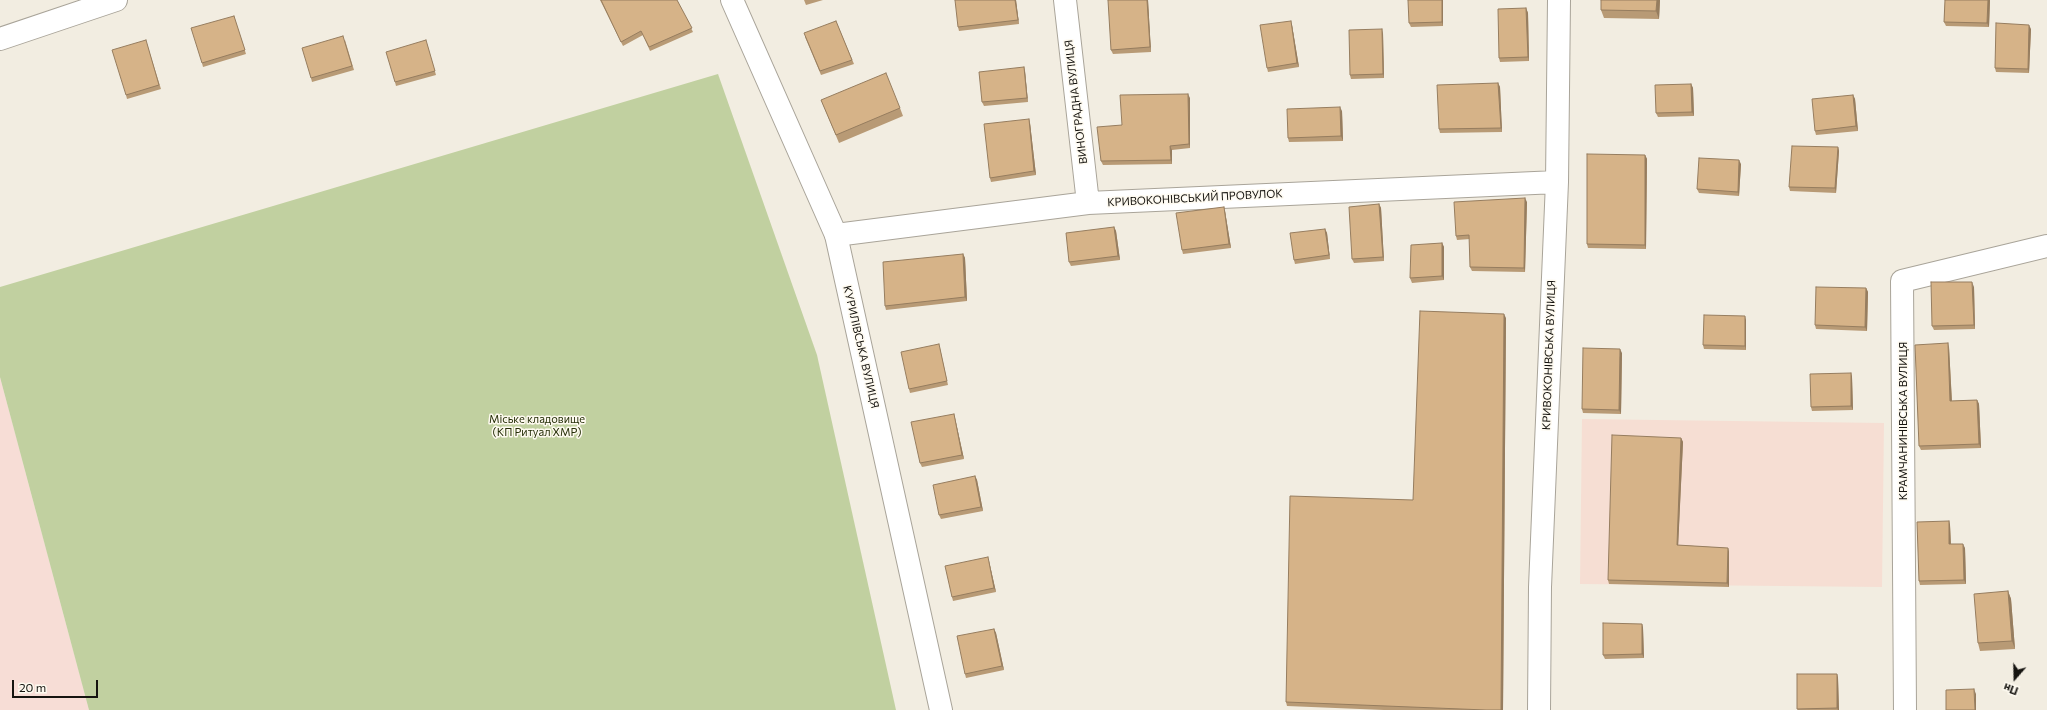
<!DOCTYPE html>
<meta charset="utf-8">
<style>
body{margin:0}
#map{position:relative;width:2047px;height:710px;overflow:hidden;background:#f2ede1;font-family:Commissioner,sans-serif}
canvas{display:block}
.north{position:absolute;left:1995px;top:658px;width:40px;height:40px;-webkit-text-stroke:3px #fefaf0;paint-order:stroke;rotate:200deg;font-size:11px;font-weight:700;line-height:16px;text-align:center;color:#161410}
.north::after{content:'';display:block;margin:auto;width:14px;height:18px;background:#161410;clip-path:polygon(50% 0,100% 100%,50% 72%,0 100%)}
.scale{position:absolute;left:12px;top:680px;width:86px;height:18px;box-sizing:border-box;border:2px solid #161410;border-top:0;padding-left:5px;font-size:12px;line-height:14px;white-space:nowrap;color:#161410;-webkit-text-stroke:3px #fefaf0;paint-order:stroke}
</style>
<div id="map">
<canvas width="2047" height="710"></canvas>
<div class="north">Пн</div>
<div class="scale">20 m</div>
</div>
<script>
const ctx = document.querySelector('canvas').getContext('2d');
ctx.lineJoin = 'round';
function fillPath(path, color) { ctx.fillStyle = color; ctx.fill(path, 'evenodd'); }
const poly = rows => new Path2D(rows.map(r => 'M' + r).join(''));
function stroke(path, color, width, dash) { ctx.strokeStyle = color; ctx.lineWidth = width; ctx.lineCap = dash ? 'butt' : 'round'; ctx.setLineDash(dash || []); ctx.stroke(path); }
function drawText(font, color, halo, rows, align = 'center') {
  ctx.font = font + ' Commissioner,sans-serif'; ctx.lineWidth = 3; ctx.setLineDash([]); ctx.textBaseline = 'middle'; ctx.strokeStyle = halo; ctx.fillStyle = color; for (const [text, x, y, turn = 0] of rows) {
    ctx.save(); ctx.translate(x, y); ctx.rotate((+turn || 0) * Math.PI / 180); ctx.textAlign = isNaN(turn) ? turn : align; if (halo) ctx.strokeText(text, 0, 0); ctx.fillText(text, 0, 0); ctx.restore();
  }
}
const industrial = poly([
 [0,377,89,710,0,710]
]);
const education = poly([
 [1582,419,1884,423,1882,587,1580,584]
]);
const green = poly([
 [718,74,817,355,896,710,89,710,0,377,0,287]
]);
const street = poly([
 [1065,0,1088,203],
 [0,39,116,0],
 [836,235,1088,203,1557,182],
 [1539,710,1540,587,1557,182,1559,0],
 [1905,710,1902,281,2047,246]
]);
const secondary = poly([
 [732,0,836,235,941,710]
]);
const wall = poly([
 [600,0,677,0,693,32,650,51,643,35,623,46],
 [804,0,823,0,806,5],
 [1016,0,1019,24,959,31,958,27],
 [1148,0,1151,52,1113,54,1111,50],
 [1443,0,1443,26,1411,27,1409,23],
 [1601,0,1660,0,1659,19,1604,18,1601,10],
 [1945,0,1990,0,1989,27,1946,26,1944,22],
 [1526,8,1528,13,1529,61,1500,62,1499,58],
 [234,16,246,54,203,67,202,63],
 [836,21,854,64,821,75,805,37],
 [1292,25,1299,67,1268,72,1267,68],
 [2031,29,2029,73,1996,72,1995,68],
 [1383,33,1384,78,1351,79,1350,75],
 [345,40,354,70,312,82,311,78],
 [147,44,161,89,127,99,126,95],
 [427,44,436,75,396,86,395,82],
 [1024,67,1025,71,1028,102,984,106,982,102],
 [1498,83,1500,87,1502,132,1440,133,1439,129],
 [1691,84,1693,88,1694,116,1658,117,1656,113],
 [1853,95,1855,99,1858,131,1816,135,1815,131],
 [1190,98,1190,148,1172,150,1172,164,1103,165,1101,161,1122,125],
 [821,100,900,108,903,116,839,143],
 [1342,111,1343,141,1289,142,1288,138],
 [1029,119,1030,123,1036,175,991,182,990,178],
 [1838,147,1839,151,1836,193,1790,191,1789,187],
 [1645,155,1647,159,1646,249,1588,248,1587,244],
 [1741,164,1739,196,1699,193,1697,189],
 [1527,202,1525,272,1472,271,1470,267,1470,239,1457,240,1456,236],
 [1379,204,1381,208,1384,261,1354,263,1352,259],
 [1225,211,1231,248,1183,254,1182,250],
 [1114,227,1116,231,1120,260,1071,266,1069,262],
 [1325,229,1327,233,1330,259,1295,264,1294,260],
 [1442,243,1444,247,1444,280,1412,283,1410,278],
 [963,254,965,258,967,301,886,310,885,306],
 [1974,287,1975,329,1934,330,1932,326],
 [1866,288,1868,292,1867,331,1816,329,1815,325],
 [1506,318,1503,710,1384,710,1287,706,1286,702,1413,500],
 [1746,320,1746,350,1704,349,1703,345],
 [1949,347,1952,401,1977,400,1979,404,1981,448,1921,450,1919,446],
 [940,348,948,385,910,393,909,389],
 [1622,353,1621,414,1583,413,1582,409],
 [1851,373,1852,377,1853,410,1812,411,1811,407],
 [954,414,955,418,964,459,922,467,920,463],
 [1681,438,1683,442,1678,545,1728,548,1729,552,1729,587,1609,584,1608,580],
 [975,476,977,480,983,511,941,519,939,515],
 [1949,521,1950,525,1951,544,1965,548,1966,584,1920,585,1919,581],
 [989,561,996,592,953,601,952,597],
 [2008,591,2011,599,2015,649,1980,651,1978,643],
 [1642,624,1643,628,1644,658,1605,659,1603,655],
 [994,629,996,633,1004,670,966,678,965,674],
 [1837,674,1838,678,1839,710,1798,710,1797,709]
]);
const shadedWall = poly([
 [1015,0,1016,0,1019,24,1018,20],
 [1147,0,1148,0,1151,52,1150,47],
 [1442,0,1443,0,1443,26,1442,22],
 [1657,0,1660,0,1659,19,1656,11],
 [1988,0,1990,0,1989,27,1987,23],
 [1526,8,1528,13,1529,61,1528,57],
 [1291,21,1292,25,1299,67,1297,63],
 [2029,25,2031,29,2029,73,2028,69],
 [1382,29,1383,33,1384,78,1383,74],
 [1024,67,1025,71,1028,102,1027,98],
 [1498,83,1500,87,1502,132,1501,128],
 [1691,84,1693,88,1694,116,1692,112],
 [1188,94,1190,98,1190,148,1189,144],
 [1853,95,1855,99,1858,131,1856,126],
 [1340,107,1342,111,1343,141,1341,136],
 [1029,119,1030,123,1036,175,1034,171],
 [1170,146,1172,150,1172,164,1171,160],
 [1838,147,1839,151,1836,193,1835,188],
 [1645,155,1647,159,1646,249,1645,245],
 [1739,160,1741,164,1739,196,1738,192],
 [1525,198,1527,202,1525,272,1524,268],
 [1379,204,1381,208,1384,261,1383,257],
 [1224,207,1225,211,1231,248,1229,244],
 [1114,227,1116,231,1120,260,1118,256],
 [1325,229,1327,233,1330,259,1329,255],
 [1442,243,1444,247,1444,280,1442,276],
 [963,254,965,258,967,301,965,297],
 [1972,282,1974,287,1975,329,1974,325],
 [1866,288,1868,292,1867,331,1865,327],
 [1504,314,1506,318,1503,710,1501,710],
 [1745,316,1746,320,1746,350,1745,346],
 [1948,343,1949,347,1952,405,1950,401],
 [1620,349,1622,353,1621,414,1619,410],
 [1851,373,1852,377,1853,410,1851,406],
 [1977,400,1979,404,1981,448,1979,444],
 [954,414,955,418,964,459,962,455],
 [1681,438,1683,442,1678,549,1677,545],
 [975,476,977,480,983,511,981,507],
 [1949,521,1950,525,1951,548,1949,544],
 [1963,544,1965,548,1966,584,1964,580],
 [1728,548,1729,552,1729,587,1727,583],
 [988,557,989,561,996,592,994,588],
 [2008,591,2011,599,2015,649,2012,641],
 [1642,624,1643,628,1644,658,1642,654],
 [994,629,996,633,1004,670,1002,666],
 [1837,674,1838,678,1839,710,1838,710,1837,708],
 [1974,689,1976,694,1976,710,1975,710]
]);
const building = poly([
 [601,0,677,0,692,28,649,47,641,31,621,42,601,0],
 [955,0,1015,0,1018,20,958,27,955,0],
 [1108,0,1147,0,1150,47,1111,50,1108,0],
 [1408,0,1442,0,1442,22,1409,23,1408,0],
 [1601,0,1657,0,1656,11,1601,10,1601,0],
 [1945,0,1988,0,1987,23,1944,22,1945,0],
 [1526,8,1528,57,1499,58,1498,9,1526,8],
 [234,16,245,50,202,63,191,28,234,16],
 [836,21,852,60,820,71,804,33,836,21],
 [1291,21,1297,63,1267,68,1260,25,1291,21],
 [1996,23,2029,25,2028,69,1995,68,1996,23],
 [1382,29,1383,74,1350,75,1349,30,1382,29],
 [343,36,352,66,311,78,302,48,343,36],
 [146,40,159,85,126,95,112,50,146,40],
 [426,40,435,71,395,82,386,52,426,40],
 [1024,67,1027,98,982,102,979,72,1024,67],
 [886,73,900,108,836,135,821,100,886,73],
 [1498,83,1501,128,1439,129,1437,85,1498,83],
 [1691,84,1692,112,1656,113,1655,85,1691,84],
 [1188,94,1189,144,1170,146,1171,160,1101,161,1097,127,1122,125,1120,95,1188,94],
 [1853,95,1856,126,1815,131,1812,99,1853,95],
 [1340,107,1341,136,1288,138,1287,109,1340,107],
 [1029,119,1034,171,990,178,984,124,1029,119],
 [1792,146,1838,147,1835,188,1789,187,1792,146],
 [1587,154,1645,155,1645,245,1587,244,1587,154],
 [1699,158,1739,160,1738,192,1697,189,1699,158],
 [1525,198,1524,268,1470,267,1469,235,1456,236,1454,202,1525,198],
 [1379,204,1383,257,1352,259,1349,207,1379,204],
 [1224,207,1229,244,1182,250,1176,213,1224,207],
 [1114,227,1118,256,1069,262,1066,233,1114,227],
 [1325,229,1329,255,1294,260,1290,233,1325,229],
 [1442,243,1442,276,1410,278,1411,245,1442,243],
 [963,254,965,297,885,306,883,262,963,254],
 [1931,282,1972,282,1974,325,1932,326,1931,282],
 [1816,287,1866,288,1865,327,1815,325,1816,287],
 [1420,311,1504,314,1501,710,1486,710,1286,702,1290,496,1413,500,1420,311],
 [1704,315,1745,316,1745,346,1703,345,1704,315],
 [1948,343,1950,401,1977,400,1979,444,1919,446,1915,345,1948,343],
 [939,344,947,381,909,389,901,352,939,344],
 [1583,348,1620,349,1619,410,1582,409,1583,348],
 [1851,373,1851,406,1811,407,1810,374,1851,373],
 [954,414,962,455,920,463,911,422,954,414],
 [1612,435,1681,438,1677,545,1728,548,1727,583,1608,580,1612,435],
 [975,476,981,507,939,515,933,485,975,476],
 [1949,521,1949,544,1963,544,1964,580,1919,581,1917,522,1949,521],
 [988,557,994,588,952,597,945,566,988,557],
 [2008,591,2012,641,1978,643,1974,594,2008,591],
 [1603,623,1642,624,1642,654,1603,655,1603,623],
 [994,629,1002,666,965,674,957,636,994,629],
 [1797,674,1837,674,1837,708,1797,709,1797,674],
 [1974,689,1975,710,1946,710,1946,690,1974,689]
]);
const streetNames = [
 ["ВИНОГРАДНА ВУЛИЦЯ",1076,102,-97],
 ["КРИВОКОНІВСЬКИЙ ПРОВУЛОК",1195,198,-3],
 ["КУРИЛІВСЬКА ВУЛИЦЯ",861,347,77],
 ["КРИВОКОНІВСЬКА ВУЛИЦЯ",1549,355,-88],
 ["КРАМЧАНИНІВСЬКА ВУЛИЦЯ",1903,421,-90]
];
const parkNames = [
 ["Міське кладовище",537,419],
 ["(КП Ритуал ХМР)",537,432]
];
fillPath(industrial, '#f7ddd6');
fillPath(education, '#f6ded3');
fillPath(green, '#c1d0a0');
stroke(street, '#a9a499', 24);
stroke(secondary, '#a9a499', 24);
stroke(street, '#fff', 22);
stroke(secondary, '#fff', 22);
fillPath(wall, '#b89a75');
fillPath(shadedWall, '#967d5f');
fillPath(building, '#d6b388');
stroke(building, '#967d5f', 1);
drawText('11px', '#161410', '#fefaf0', streetNames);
drawText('11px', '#252e07', '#fefaf0', parkNames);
</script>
